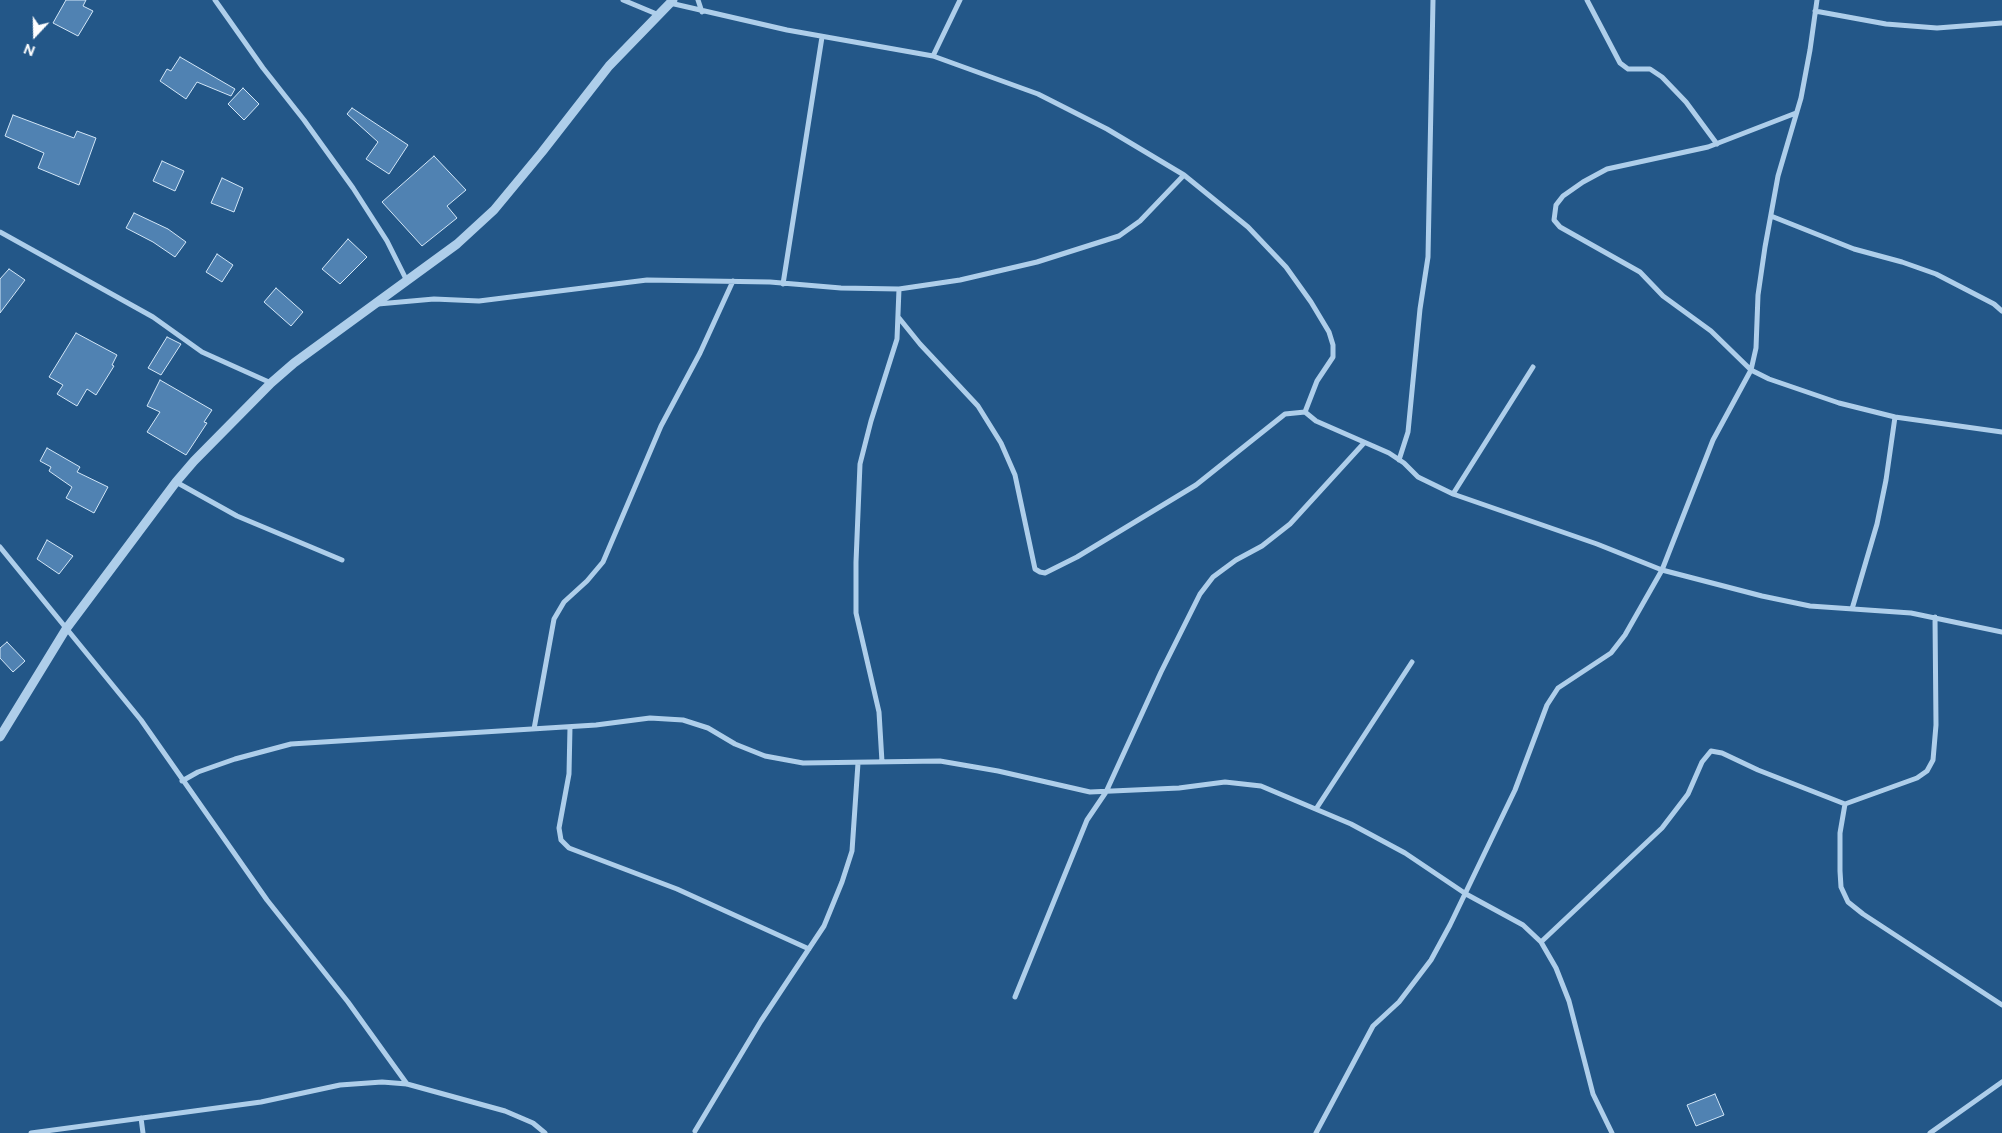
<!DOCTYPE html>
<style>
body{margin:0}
#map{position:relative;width:2002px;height:1133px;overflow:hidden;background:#235788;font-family:Figtree,sans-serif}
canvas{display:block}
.north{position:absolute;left:10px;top:10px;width:50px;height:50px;-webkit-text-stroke:4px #235788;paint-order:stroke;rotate:201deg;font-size:14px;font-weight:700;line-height:20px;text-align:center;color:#fff}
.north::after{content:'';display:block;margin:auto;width:18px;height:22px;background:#fff;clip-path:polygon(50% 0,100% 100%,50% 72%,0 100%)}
</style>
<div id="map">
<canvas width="2002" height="1133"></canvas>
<div class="north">N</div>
</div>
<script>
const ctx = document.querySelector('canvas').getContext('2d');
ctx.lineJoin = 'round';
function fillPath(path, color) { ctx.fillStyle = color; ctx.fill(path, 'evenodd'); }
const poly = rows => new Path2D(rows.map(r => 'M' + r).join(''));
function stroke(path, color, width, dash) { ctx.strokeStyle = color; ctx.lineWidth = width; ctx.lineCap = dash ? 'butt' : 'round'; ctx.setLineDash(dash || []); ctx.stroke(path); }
const building = poly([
 [66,0,86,0,83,6,93,11,78,36,53,23,66,0],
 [180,57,235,89,231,96,197,82,186,99,160,81,167,69,171,71,180,57],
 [243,88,259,104,244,120,228,104,243,88],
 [352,108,408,145,389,174,366,159,378,142,347,114,352,108],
 [13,115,74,138,77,131,96,138,79,185,38,168,44,153,5,136,13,115],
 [434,156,466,190,447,206,457,218,422,246,382,202,434,156],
 [162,161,184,171,175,191,153,181,162,161],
 [222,178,243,188,234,212,211,203,222,178],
 [134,213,168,229,186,242,175,257,153,242,126,228,134,213],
 [348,239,367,257,340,284,322,269,348,239],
 [217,254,233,265,222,282,206,272,217,254],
 [9,269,25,280,0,313,0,279,9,269],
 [276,288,303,312,291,326,264,302,276,288],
 [76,333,117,355,112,365,114,366,96,395,87,389,77,406,57,394,63,385,49,377,76,333],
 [167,337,181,344,161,375,148,368,167,337],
 [160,380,212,410,204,422,207,423,186,455,147,432,160,412,147,406,160,380],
 [47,448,80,467,77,472,108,487,94,513,66,498,72,487,49,471,51,467,40,461,47,448],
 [47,540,73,556,59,574,37,559,47,540],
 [7,642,25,661,13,672,0,658,0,648,7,642],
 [1715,1094,1724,1115,1696,1126,1687,1105,1715,1094]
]);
const minor = poly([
 [215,0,263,68,304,120,353,188,387,241,406,279],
 [623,0,659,15],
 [698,0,702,12],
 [1587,0,1620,63,1628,69,1650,69,1662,77,1686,102,1717,144],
 [670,3,787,30,933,56,1038,94,1107,129,1184,175,1248,227,1286,267,1311,302,1329,332,1333,345,1333,357,1317,381,1305,412,1285,414,1196,485,1077,557,1045,573,1040,572,1035,569,1015,475,1001,443,978,406,920,344,899,318],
 [1815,11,1886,24,1937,28,2002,23],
 [933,56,960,0],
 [1796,113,1708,147,1607,169,1583,182,1563,196,1556,205,1554,220,1560,227,1640,272,1663,296,1711,331,1751,370,1769,379,1839,403,1895,417,2002,432],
 [1771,216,1854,249,1902,262,1936,274,1994,304,2002,311],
 [0,232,153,317,202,352,271,383],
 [783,284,822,37],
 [378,304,434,299,479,301,647,280,770,282,841,288,899,289,960,280,1037,262,1119,236,1140,221,1184,175],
 [1305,412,1316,421,1389,453,1404,463,1418,477,1453,494,1597,544,1662,570,1762,596,1810,606,1911,613,2002,632],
 [1399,460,1408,432,1420,309,1428,257,1433,0],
 [176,482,237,516,342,560],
 [1453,494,1533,367],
 [0,547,141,720,267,900,348,1002,407,1084],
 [1852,609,1877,524,1886,480,1895,417],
 [570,727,569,774,559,828,561,840,569,848,677,889,809,949],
 [534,729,554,619,564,602,587,581,603,562,661,426,700,353,733,281],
 [882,762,879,712,856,613,856,562,860,464,871,421,897,339,899,289],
 [182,781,198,772,235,759,291,744,596,725,650,718,683,720,708,728,735,744,765,756,803,763,940,761,998,771,1090,792,1179,788,1225,782,1261,786,1351,824,1405,853,1466,894,1523,925,1541,942,1556,968,1569,1001,1593,1094,1612,1133],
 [1845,804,1840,833,1840,871,1841,887,1848,902,1863,914,2002,1005],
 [1316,809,1412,662],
 [1541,942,1662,828,1688,794,1702,762,1711,751,1722,753,1758,770,1845,804,1917,778,1927,771,1933,760,1936,725,1935,617],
 [1015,997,1087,820,1106,792,1161,672,1200,594,1213,577,1236,560,1262,546,1290,524,1364,443],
 [141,1118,143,1133],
 [695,1131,761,1021,824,926,842,882,852,851,858,763],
 [31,1133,261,1102,340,1085,382,1082,407,1084,505,1111,533,1123,545,1133],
 [1316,1133,1373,1026,1399,1002,1431,960,1450,925,1515,790,1547,705,1558,688,1611,653,1625,635,1662,570,1713,440,1751,370,1756,348,1758,295,1765,247,1778,176,1801,98,1810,50,1817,0],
 [1930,1133,2002,1082]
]);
const tertiary = poly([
 [0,737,66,629,176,482,194,461,271,383,294,363,457,244,494,210,542,152,609,66,673,0]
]);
fillPath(building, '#5082b2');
stroke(building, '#d2e6f7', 1);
stroke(minor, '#aeceea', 5);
stroke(tertiary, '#aeceea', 9);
</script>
